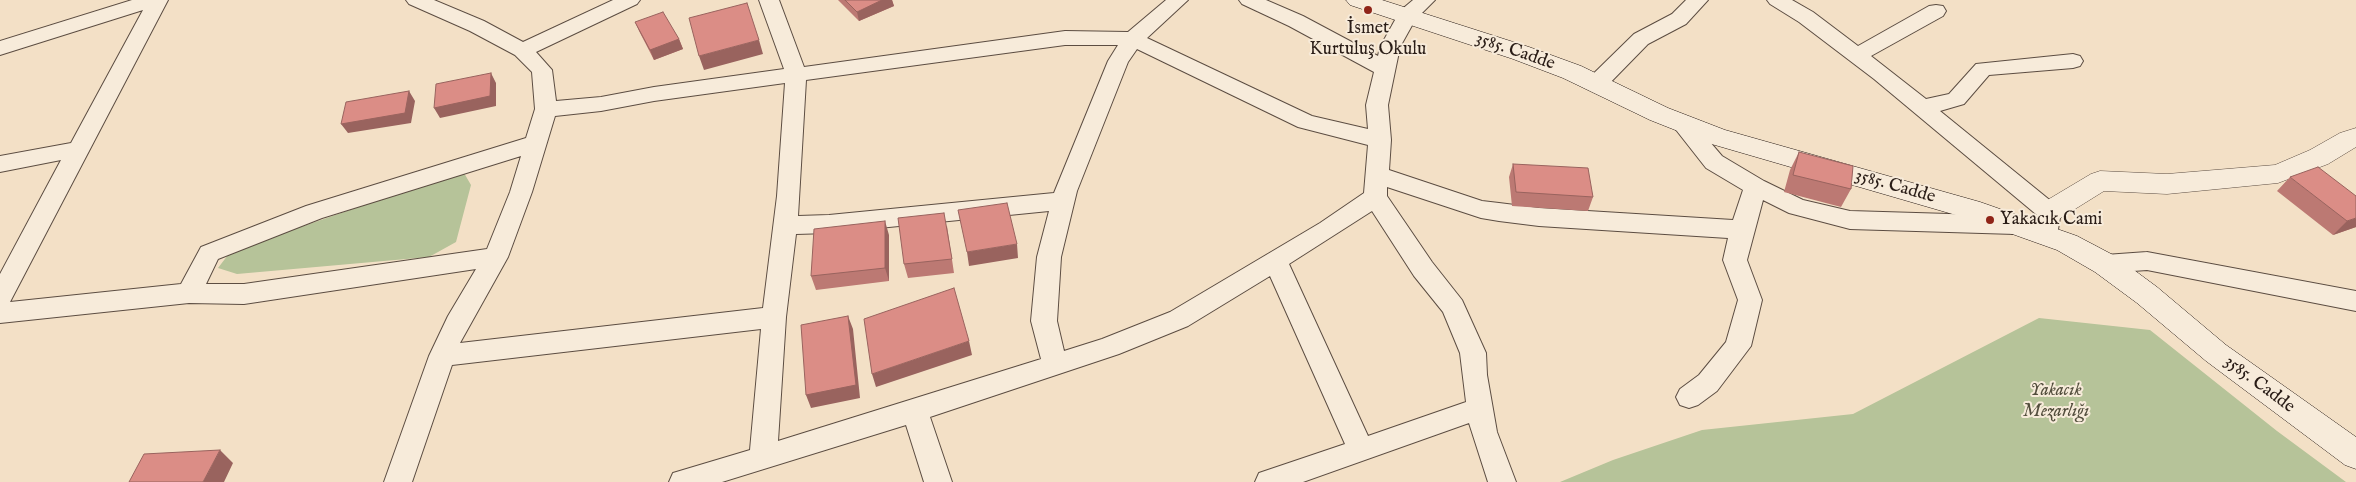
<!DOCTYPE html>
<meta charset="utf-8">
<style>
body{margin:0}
canvas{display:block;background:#f3e0c6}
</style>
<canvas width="2356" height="482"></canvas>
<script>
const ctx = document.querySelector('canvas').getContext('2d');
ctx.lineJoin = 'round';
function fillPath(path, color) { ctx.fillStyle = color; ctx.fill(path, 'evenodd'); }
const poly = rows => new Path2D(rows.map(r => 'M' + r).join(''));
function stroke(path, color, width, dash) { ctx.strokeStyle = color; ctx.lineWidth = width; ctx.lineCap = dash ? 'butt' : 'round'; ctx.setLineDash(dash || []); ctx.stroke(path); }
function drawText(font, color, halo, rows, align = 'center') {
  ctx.font = font + ' "IM FELL English",serif'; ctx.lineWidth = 4; ctx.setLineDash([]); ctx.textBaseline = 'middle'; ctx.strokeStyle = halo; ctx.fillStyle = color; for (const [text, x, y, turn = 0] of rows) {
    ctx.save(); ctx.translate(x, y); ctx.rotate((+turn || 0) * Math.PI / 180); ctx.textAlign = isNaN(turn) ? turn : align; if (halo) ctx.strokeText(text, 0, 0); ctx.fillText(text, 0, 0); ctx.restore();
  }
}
const green = poly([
 [460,172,464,173,471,185,456,242,429,257,237,274,218,268,231,251],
 [2039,318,2150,330,2277,431,2346,482,1560,482,1613,460,1702,430,1853,414]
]);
const minor = poly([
 [132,0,168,0,10,302,181,284,201,247,306,206,526,138,535,109,532,72,515,55,470,31,409,4,406,0,434,0,484,21,523,42,613,0,640,0,637,4,536,52,552,70,556,101,601,97,654,87,784,69,759,0,779,0,804,67,1065,31,1128,32,1166,0,1188,0,1147,38,1312,116,1368,129,1366,105,1374,72,1289,26,1242,4,1239,0,1266,0,1303,16,1378,56,1380,47,1400,11,1413,0,1435,0,1415,20,1400,47,1388,105,1391,140,1389,170,1482,201,1499,203,1539,208,1733,220,1743,190,1706,168,1673,126,1676,121,1684,118,1692,121,1722,156,1764,181,1803,200,1850,211,2015,216,2023,219,2027,225,2023,231,2015,234,1850,229,1789,213,1763,200,1747,260,1762,300,1751,346,1717,391,1698,405,1689,408,1680,405,1676,397,1680,389,1699,375,1726,342,1738,300,1723,260,1728,238,1539,226,1499,221,1481,218,1387,187,1387,196,1432,262,1462,300,1486,353,1487,375,1497,432,1516,482,1488,482,1469,423,1303,482,1255,482,1259,473,1345,444,1270,276,1188,326,1119,354,930,417,952,482,924,482,906,425,722,482,669,482,673,473,750,450,761,329,452,365,412,482,384,482,429,356,448,316,476,269,244,304,189,303,0,323,0,274,61,160,0,172,0,156,71,143,143,10,0,55,0,41,132,0],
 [1065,45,1118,45,1108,61,1054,193,829,215,798,216,806,80,1065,45],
 [1137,49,1298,127,1368,145,1364,193,1320,223,1170,312,1102,339,1064,351,1057,321,1061,257,1077,191,1128,62,1137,49],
 [785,83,777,196,763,308,460,343,508,257,532,192,555,116,601,111,654,101,785,83],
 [521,156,510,192,487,249,244,284,206,284,218,259,322,218,521,156],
 [1049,211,1037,257,1031,321,1041,359,778,441,786,317,796,234,829,233,1049,211],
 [1372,211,1414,276,1443,312,1460,353,1466,402,1368,436,1289,264,1372,211],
 [1686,0,1708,0,1686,24,1648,44,1604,89,1596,91,1588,89,1585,84,1588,79,1634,34,1672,14,1686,0],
 [1767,0,1792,0,1813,12,1858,46,1929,6,1936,5,1943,6,1946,11,1943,16,1871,56,1926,99,1949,94,1976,64,2073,54,2080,56,2083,61,2080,66,2073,68,1989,75,1964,104,1940,111,2057,206,2061,212,2057,235,2053,241,2045,244,2037,241,2033,235,2037,215,1874,79,1799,22,1770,4,1767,0],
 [2147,252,2356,291,2356,311,2147,270,2105,273,2096,271,2093,264,2096,257,2105,255,2147,252]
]);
const tertiary = poly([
 [2356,128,2356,147,2328,164,2278,183,2167,194,2104,191,2059,219,2049,222,2039,219,2036,212,2039,205,2091,174,2100,171,2167,174,2275,165,2310,150,2340,133,2356,128]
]);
const secondary = poly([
 [1346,0,1382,0,1529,47,1581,66,1668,108,1725,130,1980,202,2077,236,2115,256,2157,287,2226,345,2356,437,2356,469,2345,465,2206,361,2137,303,2095,272,2057,250,1973,220,1708,143,1650,120,1563,78,1513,59,1350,5,1346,0]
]);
const wall = poly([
 [838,0,892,0,894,6,859,21],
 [635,22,679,39,683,49,654,60,639,31],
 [1799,152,1851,189,1841,207,1784,192,1790,170],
 [1513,164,1593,197,1588,211,1512,206,1509,177],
 [2290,177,2356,227,2333,235,2277,191],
 [947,226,954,273,908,278,904,264],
 [889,235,889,281,816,290,811,276]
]);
const shadedWall = poly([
 [882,0,892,0,894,6,859,21,857,12],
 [679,39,683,49,654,60,650,50],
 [759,40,763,54,704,70,699,56],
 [491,73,496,83,496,106,440,118,434,108],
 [409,91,415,101,411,123,348,133,341,124],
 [2356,218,2356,227,2333,235,2347,221],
 [885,221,889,235,889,281,885,268],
 [1017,244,1018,258,969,266,967,252],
 [848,316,853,329,860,398,811,408,806,395],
 [969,341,972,355,876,387,872,374],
 [220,450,233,463,224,482,203,482]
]);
const building = poly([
 [845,0,882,0,857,12,845,0],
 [747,3,759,40,699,56,689,18,747,3],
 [663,12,679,39,650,50,635,22,663,12],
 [491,73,490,96,434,108,436,84,491,73],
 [409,91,405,113,341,124,346,102,409,91],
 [1799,152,1853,166,1851,189,1793,175,1799,152],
 [1513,164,1588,168,1593,197,1516,192,1513,164],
 [2318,167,2356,196,2356,218,2347,221,2290,177,2318,167],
 [1007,203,1017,244,967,252,958,210,1007,203],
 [944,213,952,259,904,264,898,218,944,213],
 [885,221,885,268,811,276,814,229,885,221],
 [954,288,969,341,872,374,864,319,954,288],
 [848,316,856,385,806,395,801,325,848,316],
 [220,450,203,482,129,482,144,454,220,450]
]);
const markers = [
 [1368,10,5,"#8f2418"],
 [1990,220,5,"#8f2418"]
];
const poiNames = [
 ["İsmet",1368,29],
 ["Kurtuluş Okulu",1368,50],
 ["Yakacık Cami",2000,220,"left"]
];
const streetNames = [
 ["3585. Cadde",1515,52,19],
 ["3585. Cadde",1895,187,16],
 ["3585. Cadde",2259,385,37]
];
const parkNames = [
 ["Yakacık",2056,391],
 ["Mezarlığı",2056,412]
];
fillPath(green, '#b6c399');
stroke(minor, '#5c4d42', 2);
stroke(tertiary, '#5c4d42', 1);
stroke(secondary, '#291c16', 1);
fillPath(minor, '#f7ebda');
fillPath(tertiary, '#f7ebda');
fillPath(secondary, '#f7ebda');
fillPath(wall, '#bc7973');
fillPath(shadedWall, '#99635e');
fillPath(building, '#db8d86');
stroke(building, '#99635e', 1);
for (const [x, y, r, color] of markers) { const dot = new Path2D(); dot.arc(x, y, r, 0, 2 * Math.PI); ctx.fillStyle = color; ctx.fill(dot); stroke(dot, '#f7ebda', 2); }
drawText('18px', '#291c16', '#f7ebda', poiNames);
drawText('18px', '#291c16', '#f7ebda', streetNames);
drawText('italic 18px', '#534e3d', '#f7ebda', parkNames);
</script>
